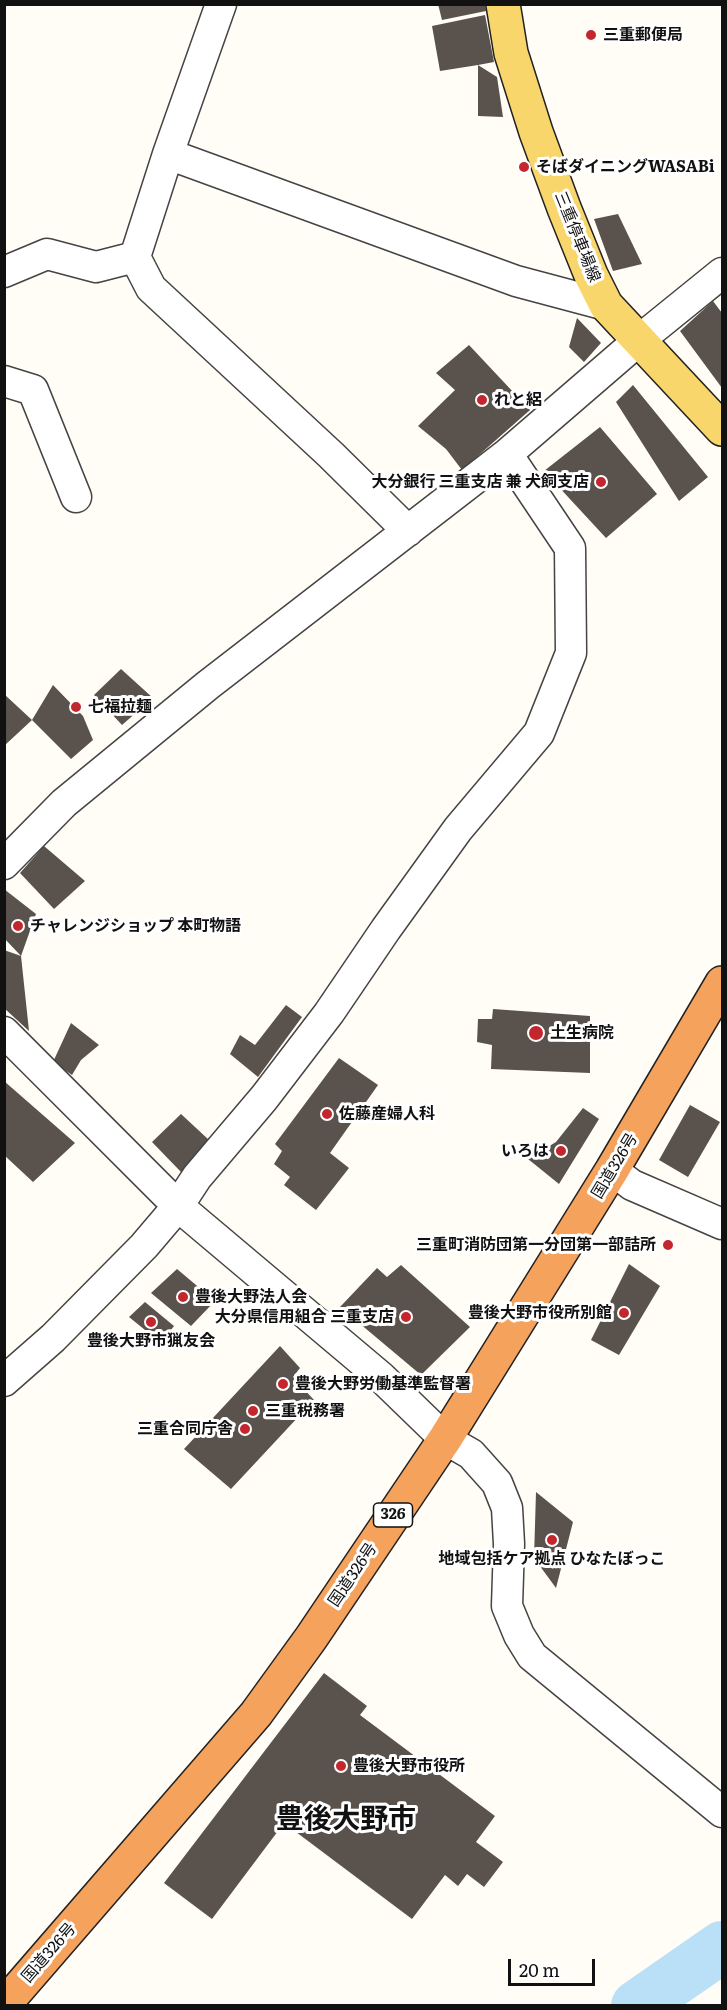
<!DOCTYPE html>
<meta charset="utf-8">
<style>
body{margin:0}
#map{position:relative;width:727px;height:2010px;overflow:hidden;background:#fffdf5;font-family:Literata,serif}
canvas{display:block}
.frame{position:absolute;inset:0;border:6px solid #111;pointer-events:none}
.scale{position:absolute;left:508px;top:1959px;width:87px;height:27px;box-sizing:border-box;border:3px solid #111;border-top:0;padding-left:8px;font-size:18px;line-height:21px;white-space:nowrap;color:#111;-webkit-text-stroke:4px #fff;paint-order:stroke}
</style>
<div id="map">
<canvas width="727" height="2010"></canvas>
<div class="frame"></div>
<div class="scale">20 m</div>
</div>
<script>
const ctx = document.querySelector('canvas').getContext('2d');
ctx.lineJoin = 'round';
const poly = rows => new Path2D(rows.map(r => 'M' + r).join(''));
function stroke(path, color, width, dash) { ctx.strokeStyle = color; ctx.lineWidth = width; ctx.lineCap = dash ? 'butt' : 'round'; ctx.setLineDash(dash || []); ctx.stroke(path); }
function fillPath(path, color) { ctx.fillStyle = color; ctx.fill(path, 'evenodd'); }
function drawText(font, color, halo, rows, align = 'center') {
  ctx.font = font + ' Literata,"Noto Sans JP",serif'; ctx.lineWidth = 6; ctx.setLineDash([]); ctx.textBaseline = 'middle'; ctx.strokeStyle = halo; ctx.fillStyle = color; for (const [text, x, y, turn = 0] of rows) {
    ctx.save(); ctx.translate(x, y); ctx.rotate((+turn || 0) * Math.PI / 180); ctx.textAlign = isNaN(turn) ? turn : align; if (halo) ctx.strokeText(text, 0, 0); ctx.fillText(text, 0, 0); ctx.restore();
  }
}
const river = poly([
 [637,2006,722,1947]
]);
const building = poly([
 [438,4,485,4,486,11,442,20],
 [485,15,494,62,478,65,497,77,503,117,478,116,478,65,440,71,432,26],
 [618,214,642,264,613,271,594,219],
 [713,301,722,313,722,388,680,331],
 [577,318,601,343,584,362,569,347],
 [469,345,530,410,462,470,446,449,418,426,455,390,436,373],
 [633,385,708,477,679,501,616,402],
 [600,427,657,494,606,538,544,471],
 [121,669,153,698,122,725,94,695],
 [53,685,83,716,93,740,71,759,32,720],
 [4,694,32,720,4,746],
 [44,846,85,881,54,909,20,873],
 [4,889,36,914,21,956,4,938],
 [4,950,21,956,29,1031,4,1008],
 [286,1005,302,1017,258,1077,230,1054,240,1035,255,1045],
 [493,1009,590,1016,590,1073,491,1069,492,1045,477,1042,478,1019,492,1019],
 [71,1023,99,1045,81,1060,72,1075,53,1062],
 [339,1058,378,1085,330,1153,349,1168,316,1210,284,1185,290,1177,274,1164,282,1151,275,1144],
 [4,1081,75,1143,33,1182,4,1155],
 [690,1105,720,1122,688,1177,659,1160],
 [583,1108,599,1119,559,1184,528,1159,556,1142],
 [181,1114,209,1140,181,1172,152,1142],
 [629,1264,660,1286,619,1355,591,1340],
 [401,1265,470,1327,421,1375,340,1307,377,1268,387,1277],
 [177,1269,215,1301,191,1326,151,1293],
 [145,1302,174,1326,161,1343,129,1317],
 [280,1346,300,1368,293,1377,314,1400,231,1489,184,1449],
 [536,1492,573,1522,556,1588,534,1558],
 [324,1673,367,1706,360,1715,495,1816,476,1842,503,1862,484,1887,467,1874,458,1886,445,1875,412,1919,284,1823,212,1919,164,1883]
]);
const minor = poly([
 [221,4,168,154,135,257,151,288,331,455,408,531],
 [168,154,516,281,606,305],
 [4,272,47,254,96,267,135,257],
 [4,381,33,390,76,497],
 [4,864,64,803,208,685,507,454,638,341,722,273],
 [4,1032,178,1206,381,1377,445,1439,471,1454,497,1483,507,1508,509,1544,507,1606,519,1635,532,1656,722,1812],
 [612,1170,632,1185,722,1224],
 [4,1381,53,1338,144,1246,178,1206,197,1177,264,1098,329,1013,386,929,458,829,539,733,571,653,570,548,507,454]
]);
const major = poly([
 [503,4,511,53,536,132,564,208,591,275,606,305,722,429]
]);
const highway = poly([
 [4,2005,256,1714,311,1638,445,1439,612,1170,722,983]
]);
const markers = [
 [591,35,6,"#c4262e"],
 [524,167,6,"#c4262e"],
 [482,400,6,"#c4262e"],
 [601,482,6,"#c4262e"],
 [76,707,6,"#c4262e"],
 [18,926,6,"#c4262e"],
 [536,1033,8,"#c4262e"],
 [327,1114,6,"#c4262e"],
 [561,1151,6,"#c4262e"],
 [668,1245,6,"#c4262e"],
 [183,1297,6,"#c4262e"],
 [624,1313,6,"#c4262e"],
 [406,1317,6,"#c4262e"],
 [151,1322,6,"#c4262e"],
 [283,1384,6,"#c4262e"],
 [253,1411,6,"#c4262e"],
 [245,1429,6,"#c4262e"],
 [552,1540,6,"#c4262e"],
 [341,1766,6,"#c4262e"]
];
const shields = [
 [393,1515,39]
];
const shieldNames = [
 ["326",393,1515]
];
const poiNames = [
 ["三重郵便局",603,35],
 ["そばダイニングWASABi",536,167],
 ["れと絽",494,400],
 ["大分銀行 三重支店 兼 犬飼支店",589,482,"right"],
 ["七福拉麺",88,707],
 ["チャレンジショップ 本町物語",30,926],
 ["土生病院",550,1033],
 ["佐藤産婦人科",339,1114],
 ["いろは",549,1151,"right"],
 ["三重町消防団第一分団第一部詰所",656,1245,"right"],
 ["豊後大野法人会",195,1297],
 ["豊後大野市役所別館",612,1313,"right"],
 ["大分県信用組合 三重支店",394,1317,"right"],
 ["豊後大野市猟友会",151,1341,"center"],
 ["豊後大野労働基準監督署",295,1384],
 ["三重税務署",265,1411],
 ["三重合同庁舎",233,1429,"right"],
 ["地域包括ケア拠点 ひなたぼっこ",552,1559,"center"],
 ["豊後大野市役所",353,1766]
];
const streetNames = [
 ["三重停車場線",577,237,68],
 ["国道326号",615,1166,-59],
 ["国道326号",353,1575,-56],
 ["国道326号",49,1953,-49]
];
const townNames = [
 ["豊後大野市",346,1820]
];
stroke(river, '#b9e0f7', 52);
fillPath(building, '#5a524d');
stroke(minor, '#444', 33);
stroke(major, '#222', 36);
stroke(highway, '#222', 36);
stroke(minor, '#fff', 30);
stroke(major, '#f9d66b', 33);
stroke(highway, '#f5a25d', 33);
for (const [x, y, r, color] of markers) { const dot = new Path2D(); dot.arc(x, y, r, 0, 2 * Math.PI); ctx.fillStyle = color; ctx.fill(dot); stroke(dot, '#fff', 2); }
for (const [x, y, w] of shields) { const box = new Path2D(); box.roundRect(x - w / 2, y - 12, w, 24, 4.5); ctx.fillStyle = '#fff'; ctx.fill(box); stroke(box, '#111', 1.5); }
drawText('bold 15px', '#111', null, shieldNames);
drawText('bold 16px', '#111', '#fff', poiNames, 'left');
drawText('16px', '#111', '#fff', streetNames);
drawText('bold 28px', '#111', '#fff', townNames);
</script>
